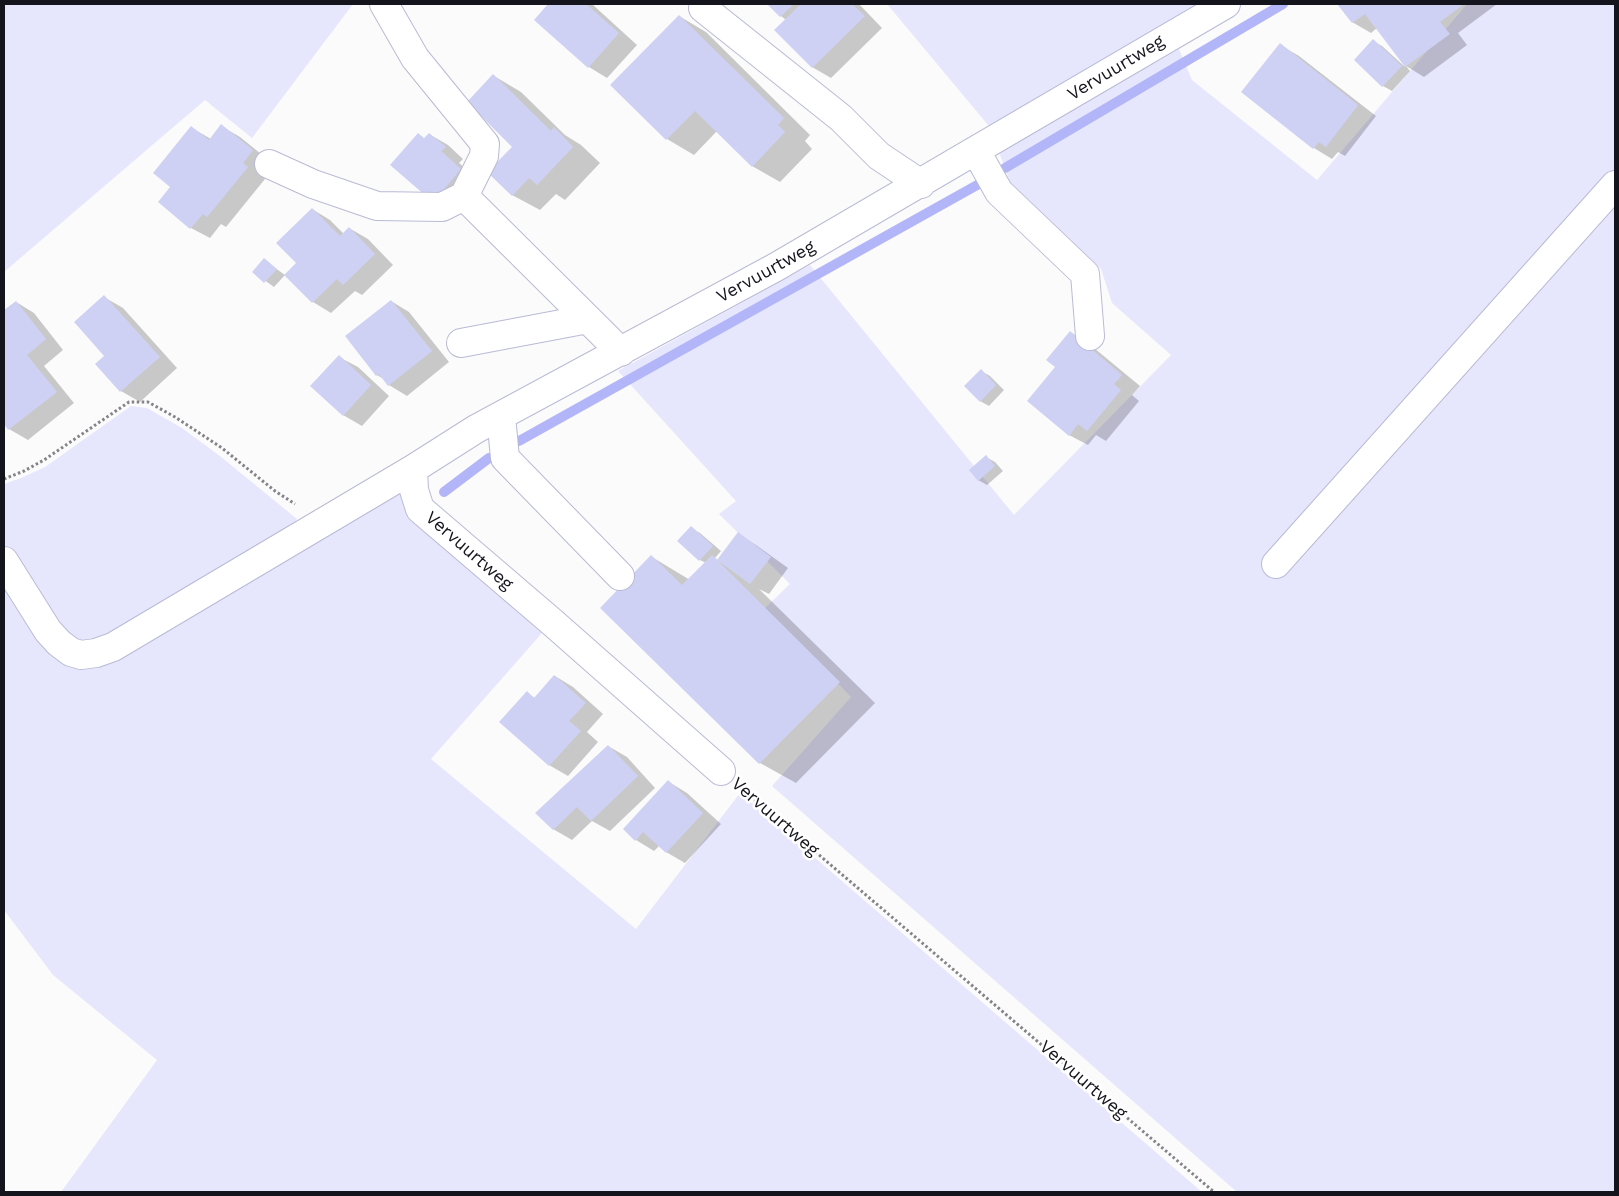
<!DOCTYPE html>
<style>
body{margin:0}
#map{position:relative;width:1619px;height:1196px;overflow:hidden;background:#fbfbfb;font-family:"Work Sans",sans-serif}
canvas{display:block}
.frame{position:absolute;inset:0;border:5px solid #14141d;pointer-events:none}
</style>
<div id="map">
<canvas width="1619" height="1196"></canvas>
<div class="frame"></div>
</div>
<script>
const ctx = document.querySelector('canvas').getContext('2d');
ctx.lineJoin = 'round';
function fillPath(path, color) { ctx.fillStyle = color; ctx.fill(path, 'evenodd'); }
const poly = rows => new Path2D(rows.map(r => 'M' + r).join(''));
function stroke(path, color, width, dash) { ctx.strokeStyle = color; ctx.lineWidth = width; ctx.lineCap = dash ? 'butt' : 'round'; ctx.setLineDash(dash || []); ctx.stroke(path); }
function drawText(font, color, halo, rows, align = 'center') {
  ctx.font = font + ' "Work Sans",sans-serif'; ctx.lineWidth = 5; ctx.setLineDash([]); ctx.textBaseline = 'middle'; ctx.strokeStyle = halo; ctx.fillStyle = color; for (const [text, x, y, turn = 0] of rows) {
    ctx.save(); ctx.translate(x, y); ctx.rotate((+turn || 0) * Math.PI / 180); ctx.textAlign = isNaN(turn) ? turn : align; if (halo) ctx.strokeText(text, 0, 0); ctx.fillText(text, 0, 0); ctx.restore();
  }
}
const green = poly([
 [4,4,353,4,252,138,205,100,4,272],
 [887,4,1209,4,993,131],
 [1467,4,1615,4,1615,1192,1237,1192,772,786,851,697,764,609,790,584,719,514,736,501,618,371,810,265,1014,515,1171,355,1112,303,1101,269,1011,185,999,152,1179,49,1192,80,1317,180],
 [131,406,147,408,182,428,220,456,297,519,294,527,98,646,69,642,4,554,4,484,21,478,45,467],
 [404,483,415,523,542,633,431,759,636,929,740,793,1202,1192,61,1192,157,1060,53,975,4,910,4,580,65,658]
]);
const shadow = poly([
 [550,4,592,4,637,45,607,78,589,67,536,20],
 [769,4,859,4,882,28,831,78,812,67,786,20,781,16],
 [1338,4,1497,4,1458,33,1467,45,1424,77,1406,66,1410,71,1392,91,1383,86,1373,41,1382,46,1404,66,1405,65,1377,28,1371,33,1352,22],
 [679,16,706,32,810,135,805,141,812,149,780,182,752,166,717,131,694,155,667,139],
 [1280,45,1299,56,1376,116,1345,156,1338,152,1332,159,1314,148,1243,92],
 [494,76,521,92,565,135,581,145,600,163,565,200,556,194,540,210,512,195,514,147],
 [221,126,240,137,271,162,260,175,265,179,226,227,221,224,210,238,191,228,172,186,192,128,211,139],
 [429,134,448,145,463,159,459,163,479,180,434,201,425,139],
 [312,209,330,220,344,234,349,228,368,239,393,265,362,295,355,291,331,313,313,302,286,275,298,263],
 [264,260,285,275,274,287,253,272],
 [104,297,123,308,177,368,140,402,121,391,97,364,106,356],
 [391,301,409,312,449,362,407,396,389,385,385,380,377,375],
 [16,302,34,313,63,350,44,366,74,403,28,440,9,429,4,422,4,312],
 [1070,332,1088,343,1140,386,1132,395,1139,401,1106,441,1096,435,1088,445,1069,435],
 [339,357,358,367,389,396,362,426,343,415],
 [981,371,990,376,1004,390,989,406,980,401],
 [986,457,995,462,1003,471,987,485,978,480],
 [691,528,700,533,721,551,715,558,718,560,738,534,756,545,788,568,769,594,759,589,875,703,796,783,760,763,652,557,690,580,706,563,700,560],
 [555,676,573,687,603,714,587,732,598,742,568,776,549,765,527,693,535,698],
 [608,746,627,757,655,788,610,831,592,821,572,840,553,829],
 [669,782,687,793,721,824,685,863,666,852,659,846,654,851,636,840,624,829]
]);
const stream = poly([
 [1005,168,1283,4],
 [519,441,979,184],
 [444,492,489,458]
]);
const building = poly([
 [548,4,586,4,619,33,588,68,534,20],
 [767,4,794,4,780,17],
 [801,4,852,4,865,16,812,68,774,30],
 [1337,4,1464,4,1440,22,1450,34,1405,67,1365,14,1352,23],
 [679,15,784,118,778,125,785,132,752,167,695,111,666,140,610,85],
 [1373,39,1402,66,1382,87,1354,60],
 [1280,43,1358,105,1326,147,1319,142,1313,149,1241,92],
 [493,74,551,131,554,127,573,147,537,185,529,178,512,196,487,172,512,147,467,102],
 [221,124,253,150,243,163,248,167,207,217,203,214,190,229,158,202,170,187,153,173,191,126,209,140],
 [418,133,424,138,429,133,446,147,441,151,461,169,433,202,390,165],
 [312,208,340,236,349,227,375,254,343,285,337,279,312,303,284,275,296,263,276,243],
 [264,258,277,269,264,283,252,272],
 [104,295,160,357,120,392,95,364,104,356,74,322],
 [391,300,432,351,388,386,379,374,376,376,345,336],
 [16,301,46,339,27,355,57,392,8,430,4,424,4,310],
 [1070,331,1122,375,1114,384,1121,390,1087,431,1078,424,1069,436,1027,401,1055,367,1046,360],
 [339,355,371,385,343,416,310,386],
 [981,369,996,385,980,402,964,386],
 [986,455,995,466,978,481,969,470],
 [691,526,713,546,699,561,677,541],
 [738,532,771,557,750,584,717,560],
 [651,555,682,585,712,555,840,682,759,764,600,608],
 [554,675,586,703,569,721,581,731,549,766,499,722,527,691,534,698],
 [608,745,638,776,591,821,577,807,553,830,535,813],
 [668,780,703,813,666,853,643,832,635,841,623,829]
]);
const path = poly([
 [4,479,24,471,44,460,129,402,148,402,175,417,222,448,275,491,295,504],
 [743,790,1214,1192]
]);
const minor = poly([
 [384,4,415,58,485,144,484,156,464,196,621,352],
 [703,8,841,118,879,156,921,184],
 [976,151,999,192,1085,274,1090,336],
 [269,164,313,184,377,206,442,207,464,196],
 [461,343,588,319],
 [501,416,505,458,620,576],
 [4,561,48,631,59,643,71,652,81,655,96,653,113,647,413,469],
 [1276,564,1615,185],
 [721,771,552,622,420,509,414,490,413,469,476,429,776,267,1226,4]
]);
const streetNames = [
 ["Vervuurtweg",1116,68,-31],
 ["Vervuurtweg",766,272,-29],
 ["Vervuurtweg",469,551,41],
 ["Vervuurtweg",775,817,41],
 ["Vervuurtweg",1083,1080,41]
];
fillPath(green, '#e6e7fd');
fillPath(shadow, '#0003');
stroke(stream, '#b3b5f9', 10);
fillPath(building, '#cfd1f4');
stroke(minor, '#b9bbd5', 30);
stroke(path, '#838388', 3, [2.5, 2.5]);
stroke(minor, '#fff', 28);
drawText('18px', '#14141d', '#fff', streetNames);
</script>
